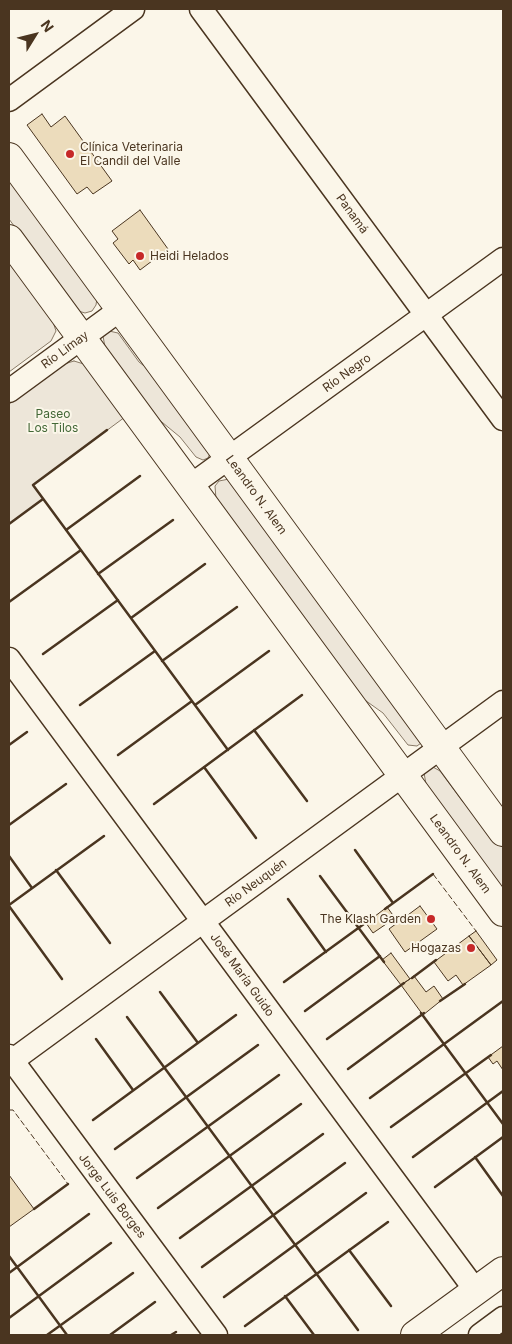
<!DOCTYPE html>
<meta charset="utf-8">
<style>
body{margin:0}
#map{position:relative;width:512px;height:1344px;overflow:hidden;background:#fbf6e9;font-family:Inter,sans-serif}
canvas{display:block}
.frame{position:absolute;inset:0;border:10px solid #4a3520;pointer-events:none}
.north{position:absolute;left:10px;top:10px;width:50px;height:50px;-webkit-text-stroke:4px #fbf6e9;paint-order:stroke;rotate:54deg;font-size:14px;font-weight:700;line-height:20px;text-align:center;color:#4a3520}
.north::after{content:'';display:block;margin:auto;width:18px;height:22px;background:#4a3520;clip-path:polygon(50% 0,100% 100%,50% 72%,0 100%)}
</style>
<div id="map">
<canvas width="512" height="1344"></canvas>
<div class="frame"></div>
<div class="north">N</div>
</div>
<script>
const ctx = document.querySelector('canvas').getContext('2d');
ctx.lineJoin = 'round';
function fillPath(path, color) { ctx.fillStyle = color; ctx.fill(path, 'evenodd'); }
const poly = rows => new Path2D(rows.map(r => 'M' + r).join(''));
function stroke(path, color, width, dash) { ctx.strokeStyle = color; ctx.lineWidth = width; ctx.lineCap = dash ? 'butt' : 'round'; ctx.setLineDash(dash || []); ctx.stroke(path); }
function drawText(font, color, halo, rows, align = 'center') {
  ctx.font = font + ' Inter,sans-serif'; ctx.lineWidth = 4; ctx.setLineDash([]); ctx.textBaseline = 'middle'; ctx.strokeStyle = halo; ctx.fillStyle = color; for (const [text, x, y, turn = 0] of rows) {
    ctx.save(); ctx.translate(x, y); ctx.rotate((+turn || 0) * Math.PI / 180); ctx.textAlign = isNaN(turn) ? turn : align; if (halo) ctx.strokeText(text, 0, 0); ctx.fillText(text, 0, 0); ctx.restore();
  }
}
const green = poly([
 [9,176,97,298,96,305,92,311,85,313,75,310,9,219,9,176],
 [9,261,53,322,56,331,51,341,9,372,9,261],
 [109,331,118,333,139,362,156,375,211,451,208,458,203,460,196,457,180,437,157,418,105,347,103,336,109,331],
 [74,361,87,365,125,417,33,485,43,499,9,524,9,404,61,365,74,361],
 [229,479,421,743,417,746,408,745,383,713,362,698,216,499,215,486,219,481,229,479],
 [433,767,440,771,463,802,480,816,503,847,503,890,426,784,424,773,427,769,433,767]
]);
const building = poly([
 [42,114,51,127,65,116,112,181,93,194,87,187,77,194,27,125,42,114],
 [140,210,168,249,140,270,133,260,129,264,113,243,118,239,112,231,140,210],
 [420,906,437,929,405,952,389,929,420,906],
 [387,907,395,918,373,933,366,923,387,907],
 [476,931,497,960,491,965,469,936,476,931],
 [469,936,491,965,463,985,456,975,448,981,434,962,469,936],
 [391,953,410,979,401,985,382,960,391,953],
 [414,976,426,992,434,986,443,999,423,1015,401,985,414,976],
 [503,1046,503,1070,497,1061,493,1064,488,1057,503,1046],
 [9,1175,34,1209,9,1227,9,1175]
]);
const minor = poly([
 [201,9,503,419],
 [9,100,133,9],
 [9,391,121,309],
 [190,486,503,259],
 [9,659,476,1291],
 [9,1056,216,1335],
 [9,1063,503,702],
 [480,1335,503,1318]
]);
const major = poly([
 [9,157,503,832],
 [9,239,503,912],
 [415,1335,503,1271]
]);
const fence = poly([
 [433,874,476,931],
 [9,1110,13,1110,68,1184]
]);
const wall = poly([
 [107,430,33,485,228,750],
 [9,524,43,499],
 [66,530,140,476],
 [98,574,173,520],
 [9,602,81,550],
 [131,618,205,564],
 [43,654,118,600],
 [162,661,237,607],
 [80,705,155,651],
 [195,705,269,651],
 [254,730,307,801],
 [9,745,27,732],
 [118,755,192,701],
 [204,767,256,838],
 [154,804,302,695],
 [9,825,66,784],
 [355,850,393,903],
 [9,856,32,888],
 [56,870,110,943],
 [320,876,384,962],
 [288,899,326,952],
 [9,905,104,836],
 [9,906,62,979],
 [385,909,433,874],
 [412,978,436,960],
 [284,982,368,921],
 [160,992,198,1043],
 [440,1001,465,984],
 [305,1011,380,956],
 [421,1013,503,1124],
 [127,1017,358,1330],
 [96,1039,133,1090],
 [327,1039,404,983],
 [348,1069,424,1013],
 [370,1098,503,1001],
 [93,1120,236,1015],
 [391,1127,491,1055],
 [115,1149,258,1045],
 [413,1157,503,1091],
 [475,1157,503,1196],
 [137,1178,279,1075],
 [435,1187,503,1137],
 [158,1208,301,1104],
 [34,1209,68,1184],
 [180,1238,323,1134],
 [349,1250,391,1306],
 [9,1256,67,1335],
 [202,1267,345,1163],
 [9,1273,89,1214],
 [285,1296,314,1335],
 [224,1297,366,1193],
 [9,1318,111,1243],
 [245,1326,388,1222],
 [47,1335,133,1273],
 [110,1335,155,1302],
 [171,1335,176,1332]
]);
const markers = [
 [70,154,5,"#c62828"],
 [140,256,5,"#c62828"],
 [431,919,5,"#c62828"],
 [471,948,5,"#c62828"]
];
const poiNames = [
 ["Clínica Veterinaria",80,147],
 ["El Candil del Valle",80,161],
 ["Heidi Helados",150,256],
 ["The Klash Garden",421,919,"right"],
 ["Hogazas",461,948,"right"]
];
const streetNames = [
 ["Panamá",352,214,54],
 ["Río Limay",65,350,-36],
 ["Río Negro",347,373,-36],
 ["Leandro N. Alem",256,495,54],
 ["Leandro N. Alem",460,854,54],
 ["Río Neuquén",256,883,-36],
 ["José María Guido",242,975,54],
 ["Jorge Luis Borges",112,1196,53]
];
const parkNames = [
 ["Paseo",53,414],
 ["Los Tilos",53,428]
];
fillPath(green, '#ede6d9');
stroke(green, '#887966', 1);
fillPath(building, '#ecdcbc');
stroke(building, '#4a3520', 1);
stroke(minor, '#4a3520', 25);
stroke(major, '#4a3520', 30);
stroke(minor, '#fbf6e9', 22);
stroke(major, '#fbf6e9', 28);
stroke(fence, '#4a3520', 1, [6, 2.5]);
stroke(wall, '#4a3520', 2.5);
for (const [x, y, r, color] of markers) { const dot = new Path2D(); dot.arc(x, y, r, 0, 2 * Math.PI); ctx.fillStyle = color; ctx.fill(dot); stroke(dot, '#fbf6e9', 2); }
drawText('12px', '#4a3520', '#fbf6e9', poiNames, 'left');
drawText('12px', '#4a3520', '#fbf6e9', streetNames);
drawText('12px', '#436837', '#fbf6e9', parkNames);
</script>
